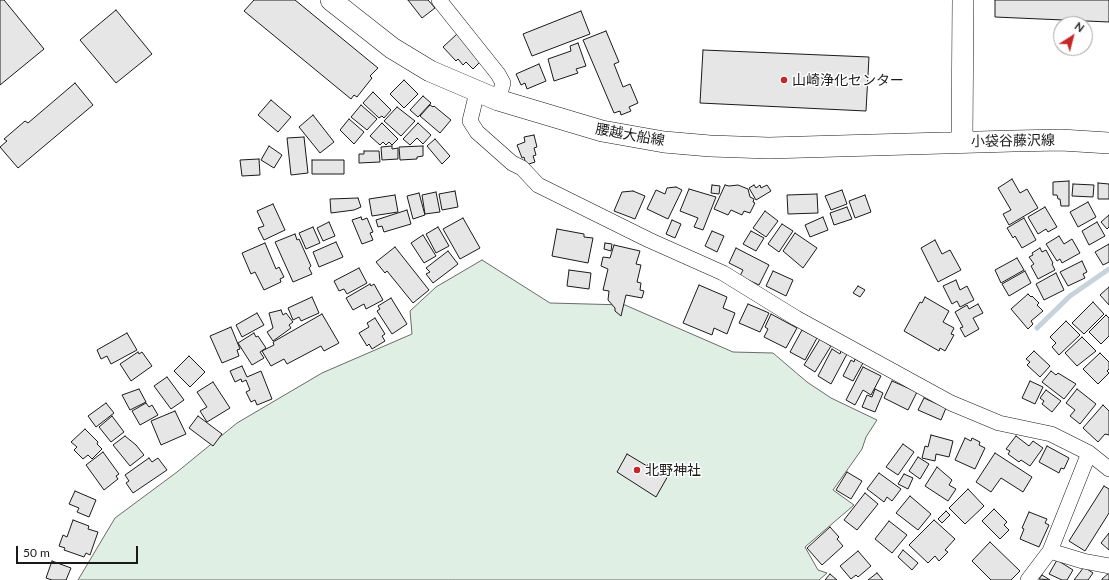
<!DOCTYPE html>
<meta charset="utf-8">
<style>
body{margin:0}
#map{position:relative;width:1109px;height:580px;overflow:hidden;background:#fff;font-family:Lato,sans-serif}
canvas{display:block}
.north{position:absolute;left:1053px;top:16px;width:40px;height:40px;box-sizing:border-box;background:#fff;border:1px solid #a3a3a3;border-radius:50%;rotate:36deg;font-size:11px;font-weight:700;line-height:16px;text-align:center;color:#1a1a1a}
.north::after{content:'';display:block;margin:auto;width:14px;height:18px;background:#c62828;clip-path:polygon(50% 0,100% 100%,50% 72%,0 100%)}
.scale{position:absolute;left:16px;top:546px;width:122px;height:18px;box-sizing:border-box;border:2px solid #1a1a1a;border-top:0;padding-left:5px;font-size:12px;line-height:14px;white-space:nowrap;color:#1a1a1a;-webkit-text-stroke:3px #fff;paint-order:stroke}
</style>
<div id="map">
<canvas width="1109" height="580"></canvas>
<div class="north">N</div>
<div class="scale">50 m</div>
</div>
<script>
const ctx = document.querySelector('canvas').getContext('2d');
ctx.lineJoin = 'round';
function fillPath(path, color) { ctx.fillStyle = color; ctx.fill(path, 'evenodd'); }
const poly = rows => new Path2D(rows.map(r => 'M' + r).join(''));
function stroke(path, color, width, dash) { ctx.strokeStyle = color; ctx.lineWidth = width; ctx.lineCap = dash ? 'butt' : 'round'; ctx.setLineDash(dash || []); ctx.stroke(path); }
function drawText(font, color, halo, rows, align = 'center') {
  ctx.font = font + ' Lato,"Noto Sans JP",sans-serif'; ctx.lineWidth = 3; ctx.setLineDash([]); ctx.textBaseline = 'middle'; ctx.strokeStyle = halo; ctx.fillStyle = color; for (const [text, x, y, turn = 0] of rows) {
    ctx.save(); ctx.translate(x, y); ctx.rotate((+turn || 0) * Math.PI / 180); ctx.textAlign = isNaN(turn) ? turn : align; if (halo) ctx.strokeText(text, 0, 0); ctx.fillText(text, 0, 0); ctx.restore();
  }
}
const green = poly([
 [482,260,550,303,625,305,733,352,773,353,807,382,831,398,877,420,866,437,862,449,833,490,854,505,805,547,818,570,827,573,819,580,78,580,115,518,177,472,237,423,322,373,412,334,410,311,436,287,482,260]
]);
const stream = poly([
 [1037,328,1070,296,1109,269]
]);
const building = poly([
 [0,0,4,0,44,49,0,85,0,0],
 [254,0,295,0,378,68,370,76,372,78,357,97,354,95,351,99,244,11,254,0],
 [408,0,428,0,435,8,422,18,408,0],
 [995,0,1109,0,1109,22,995,17,995,0],
 [116,10,152,54,116,83,80,40,116,10],
 [581,11,590,34,532,56,523,34,581,11],
 [606,31,619,62,614,64,623,87,630,84,638,103,629,107,631,111,621,115,620,111,614,113,583,40,606,31],
 [457,34,481,61,473,69,466,62,463,65,458,59,456,61,443,47,457,34],
 [578,43,586,66,576,69,578,73,554,81,548,59,571,51,570,46,578,43],
 [703,50,869,57,866,111,700,103,703,50],
 [539,64,546,81,527,89,525,83,521,85,516,74,539,64],
 [404,80,418,94,404,108,390,94,404,80],
 [75,83,93,105,18,168,0,147,7,141,4,139,25,121,28,123,75,83],
 [373,92,391,110,384,118,382,116,379,118,363,103,373,92],
 [423,96,431,103,418,117,410,110,423,96],
 [271,100,291,117,278,132,258,115,271,100],
 [361,105,377,119,367,130,351,117,361,105],
 [430,105,433,107,434,106,451,120,440,133,420,116,430,105],
 [397,107,415,121,401,136,384,121,397,107],
 [313,115,334,142,320,153,299,127,313,115],
 [349,119,364,132,354,144,340,130,349,119],
 [382,123,398,139,392,145,389,142,386,145,383,142,380,145,370,136,382,123],
 [418,123,431,135,423,144,417,138,410,145,403,139,418,123],
 [534,135,537,147,534,148,536,155,533,156,535,162,526,165,524,157,522,158,517,145,525,142,524,137,534,135],
 [304,137,308,173,291,175,287,138,304,137],
 [435,139,450,156,442,164,427,146,435,139],
 [269,146,282,155,274,168,261,160,269,146],
 [392,146,392,149,398,148,398,159,382,160,381,147,392,146],
 [423,146,423,156,417,157,417,159,400,160,399,147,423,146],
 [364,151,379,151,380,162,359,163,359,154,364,154,364,151],
 [259,159,260,175,242,176,240,160,259,159],
 [312,160,344,160,344,174,312,174,312,160],
 [1012,179,1020,193,1027,189,1038,208,1009,225,1003,214,1011,210,998,188,1012,179],
 [1069,181,1069,206,1061,206,1060,199,1058,199,1057,195,1053,195,1053,182,1069,181],
 [1098,183,1109,184,1109,199,1098,199,1098,183],
 [1073,184,1094,185,1093,197,1072,196,1073,184],
 [712,185,720,186,719,194,711,193,712,185],
 [725,185,729,186,738,185,748,189,750,197,754,199,753,202,755,203,750,213,744,211,742,215,731,210,728,215,714,209,725,185],
 [754,185,756,188,760,185,761,188,767,185,771,191,756,200,749,188,754,185],
 [676,187,682,190,668,219,647,209,656,190,665,194,667,188,676,187],
 [689,189,716,197,703,230,694,227,698,218,680,211,689,189],
 [842,190,847,204,831,210,825,196,842,190],
 [455,191,458,207,442,210,439,194,455,191],
 [633,191,645,196,635,219,614,211,622,192,633,191],
 [436,192,440,212,425,214,422,195,436,192],
 [419,193,425,215,413,219,407,196,419,193],
 [817,194,818,213,788,214,787,195,817,194],
 [395,195,398,212,372,216,369,199,395,195],
 [865,195,871,212,855,218,849,201,865,195],
 [358,198,361,207,354,210,331,213,330,199,358,198],
 [1088,202,1096,217,1078,227,1070,212,1088,202],
 [273,204,285,230,264,240,258,228,264,226,257,211,273,204],
 [847,207,852,219,834,225,830,213,847,207],
 [1045,207,1057,227,1048,232,1046,229,1038,234,1028,217,1045,207],
 [407,210,411,224,384,232,382,226,378,227,376,220,407,210],
 [765,211,778,221,766,237,753,228,765,211],
 [1109,215,1109,227,1107,229,1101,222,1109,215],
 [361,217,362,220,367,218,373,232,370,233,373,240,362,244,352,220,361,217],
 [823,217,828,230,810,237,805,225,823,217],
 [463,218,480,248,460,259,443,229,463,218],
 [1024,218,1036,240,1022,248,1015,236,1013,238,1007,228,1024,218],
 [672,220,681,224,675,238,666,234,672,220],
 [329,222,335,236,323,241,317,228,329,222],
 [1097,222,1105,236,1089,245,1082,231,1097,222],
 [782,224,793,231,779,252,768,244,782,224],
 [313,227,320,243,306,249,299,233,313,227],
 [438,227,449,246,436,253,426,234,438,227],
 [557,229,584,234,584,237,593,238,588,263,552,256,557,229],
 [712,231,724,236,717,252,705,246,712,231],
 [751,231,764,238,756,251,743,244,751,231],
 [795,233,817,248,803,268,783,251,795,233],
 [295,234,297,240,299,239,311,266,309,268,312,274,293,282,275,242,295,234],
 [423,235,436,256,424,263,411,243,423,235],
 [1059,236,1064,244,1072,239,1080,253,1062,263,1060,259,1057,261,1046,244,1059,236],
 [935,240,942,254,950,250,961,270,938,282,921,248,935,240],
 [336,242,343,257,319,267,313,252,336,242],
 [265,243,276,269,279,267,284,277,280,279,281,282,264,290,255,272,251,274,242,253,265,243],
 [605,243,612,244,611,251,604,249,605,243],
 [1109,244,1109,262,1103,265,1095,252,1109,244],
 [614,245,640,251,636,264,641,265,637,282,641,283,640,290,644,291,642,298,626,295,621,316,615,311,615,308,608,300,609,291,603,290,608,269,601,266,603,257,610,258,614,245],
 [395,247,429,290,413,303,387,271,385,273,376,262,395,247],
 [736,248,769,265,759,285,740,276,743,270,729,263,736,248],
 [1040,248,1042,252,1046,250,1053,263,1052,264,1055,270,1038,279,1031,266,1034,264,1029,257,1033,255,1032,253,1040,248],
 [448,251,458,264,433,283,426,274,430,272,426,268,448,251],
 [1017,258,1024,270,1001,283,995,270,1017,258],
 [1082,261,1087,272,1083,274,1085,278,1068,286,1060,272,1082,261],
 [359,268,367,283,347,294,344,289,339,291,334,281,359,268],
 [569,270,591,273,589,289,567,286,569,270],
 [773,271,793,280,786,296,766,286,773,271],
 [1025,271,1031,283,1009,296,1002,284,1025,271],
 [1056,273,1064,290,1044,300,1036,284,1056,273],
 [956,280,960,290,967,286,974,300,960,307,957,301,952,304,943,286,956,280],
 [370,284,371,286,374,284,383,300,366,309,364,304,353,310,346,298,370,284],
 [699,285,727,297,723,308,735,313,727,334,714,328,712,335,683,323,699,285],
 [858,286,865,290,860,297,853,293,858,286],
 [1109,287,1109,305,1100,295,1109,287],
 [1028,294,1031,297,1032,296,1039,303,1037,305,1043,311,1031,321,1033,324,1028,329,1011,309,1028,294],
 [312,297,319,313,301,321,299,317,293,320,288,308,312,297],
 [925,297,949,311,943,322,954,328,951,334,954,335,945,351,940,348,939,351,904,331,920,302,922,303,925,297],
 [391,298,407,324,392,334,377,311,380,309,378,306,391,298],
 [1093,302,1104,314,1084,334,1072,323,1093,302],
 [748,304,769,313,760,332,739,323,748,304],
 [978,304,983,313,973,318,979,329,965,337,960,328,963,327,955,312,967,305,969,309,978,304],
 [281,310,283,315,286,313,293,322,289,325,291,328,273,341,267,332,273,328,269,313,281,310],
 [257,313,264,325,242,337,236,325,257,313],
 [322,314,339,343,324,351,321,346,287,364,284,359,271,366,262,351,274,345,273,342,322,314],
 [771,314,797,328,786,348,764,337,768,329,765,327,771,314],
 [1106,315,1109,318,1109,336,1101,344,1089,332,1106,315],
 [375,318,385,334,382,336,385,341,372,349,369,344,367,346,359,333,369,327,367,323,375,318],
 [1066,321,1080,335,1059,355,1052,347,1056,343,1050,337,1066,321],
 [231,327,240,349,237,350,239,356,222,363,210,336,231,327],
 [802,330,817,338,805,360,790,352,802,330],
 [127,333,137,350,111,364,107,356,101,359,97,350,127,333],
 [254,333,256,337,258,336,266,348,260,352,264,358,252,365,238,343,254,333],
 [1082,337,1096,351,1077,366,1065,353,1082,337],
 [820,339,831,346,815,372,804,365,820,339],
 [832,349,840,354,841,351,847,354,831,384,818,376,832,349],
 [1034,351,1050,366,1040,377,1027,365,1030,362,1026,359,1034,351],
 [138,352,139,354,142,352,152,366,131,381,120,364,138,352],
 [1100,353,1109,362,1109,369,1107,371,1109,373,1098,384,1083,369,1100,353],
 [189,356,205,372,190,387,174,371,189,356],
 [855,359,863,363,853,381,843,376,851,360,854,362,855,359],
 [242,366,247,377,261,371,272,399,257,405,255,400,251,402,246,392,250,390,246,380,242,382,241,379,235,382,230,371,242,366],
 [863,367,881,376,871,395,863,390,855,405,846,400,863,367],
 [1051,371,1056,375,1058,373,1076,384,1064,399,1042,382,1051,371],
 [167,377,184,400,171,409,154,386,167,377],
 [892,381,917,392,908,410,884,398,892,381],
 [1030,381,1043,387,1035,404,1022,398,1030,381],
 [213,382,230,408,207,422,200,411,207,407,197,392,213,382],
 [139,389,146,402,130,410,122,395,139,389],
 [875,389,883,393,875,412,862,407,867,395,872,397,875,389],
 [1077,389,1096,404,1080,424,1070,416,1075,410,1066,403,1077,389],
 [1046,390,1061,401,1052,412,1042,404,1044,401,1040,398,1046,390],
 [924,398,946,408,941,420,918,410,924,398],
 [106,403,114,413,96,427,88,416,106,403],
 [146,403,149,407,152,405,158,415,140,425,132,411,146,403],
 [1103,405,1109,411,1109,435,1105,434,1098,442,1083,428,1103,405],
 [175,411,186,434,161,445,151,421,175,411],
 [112,416,124,432,111,442,99,427,112,416],
 [198,416,222,434,213,446,189,428,198,416],
 [85,429,98,442,97,444,102,449,92,459,88,455,83,459,74,450,77,447,71,442,85,429],
 [931,435,953,441,949,457,936,454,935,461,922,458,925,446,928,447,931,435],
 [125,436,136,445,144,455,130,466,113,445,125,436],
 [1016,436,1029,446,1033,441,1043,448,1030,466,1021,460,1019,462,1008,454,1010,451,1006,449,1016,436],
 [965,438,971,441,972,438,980,442,979,445,985,448,975,469,955,460,965,438],
 [903,444,914,452,898,475,886,467,903,444],
 [1047,446,1069,458,1064,469,1061,468,1059,473,1039,462,1047,446],
 [103,452,119,474,116,476,118,479,104,490,86,465,103,452],
 [995,453,1032,477,1023,492,1001,478,991,492,976,482,995,453],
 [627,454,647,466,649,463,669,474,656,497,617,472,627,454],
 [918,457,929,464,920,479,909,471,918,457],
 [149,458,152,462,158,458,167,470,133,493,126,483,129,481,125,475,149,458],
 [937,467,952,480,949,485,956,489,948,501,925,486,937,467],
 [847,472,862,481,851,499,836,490,847,472],
 [879,473,901,489,892,501,887,497,884,502,867,489,879,473],
 [904,474,913,478,908,489,898,484,904,474],
 [1104,486,1109,489,1109,513,1085,551,1069,541,1104,486],
 [968,489,984,506,965,524,949,508,968,489],
 [75,491,96,500,89,517,77,512,79,508,69,504,75,491],
 [865,493,878,504,857,530,844,520,865,493],
 [910,496,931,514,918,530,896,513,910,496],
 [994,509,1007,522,1004,525,1009,530,1000,539,982,521,994,509],
 [946,511,950,515,942,523,938,519,946,511],
 [1029,512,1047,519,1045,523,1049,525,1039,547,1020,539,1024,529,1022,528,1029,512],
 [73,520,89,526,88,529,98,532,90,555,86,553,84,557,64,550,65,548,59,546,63,535,67,537,73,520],
 [934,520,955,539,945,550,948,552,939,561,935,556,928,563,909,545,934,520],
 [889,521,907,535,892,553,875,539,889,521],
 [830,527,839,537,837,539,843,546,822,565,807,548,830,527],
 [1109,533,1109,550,1101,543,1109,533],
 [990,542,1020,571,1011,580,991,580,972,561,990,542],
 [903,550,918,563,912,570,898,557,903,550],
 [858,551,871,566,858,577,856,575,851,579,840,566,858,551],
 [1057,560,1073,570,1067,580,1062,580,1049,574,1057,560],
 [52,561,71,568,66,580,52,580,46,578,52,561],
 [1084,567,1093,573,1088,580,1074,580,1084,567],
 [877,573,883,580,868,580,877,573],
 [1109,573,1109,580,1102,580,1102,579,1109,573],
 [830,574,837,580,825,580,830,574],
 [1042,575,1050,580,1039,579,1042,575]
]);
const minor = poly([
 [439,0,498,74,503,83,498,100],
 [477,92,470,121,477,132,512,163,522,168,538,185,649,240,723,273,796,318,951,403,999,423,1051,434,1089,453],
 [1050,551,1083,561,1109,566],
 [1028,580,1050,551,1089,453,1109,469]
]);
const secondary = poly([
 [331,0,392,48,430,71,498,100,602,131,664,142,710,146,769,148,1013,141,1061,140,1109,143],
 [962,141,963,0]
]);
const markers = [
 [784,80,4,"#c62828"],
 [637,470,4,"#c62828"]
];
const poiNames = [
 ["山崎浄化センター",792,80],
 ["北野神社",645,470]
];
const streetNames = [
 ["腰越大船線",630,135,10],
 ["小袋谷藤沢線",1013,141,-1]
];
fillPath(green, '#e0efe3');
stroke(green, '#6a6a6a', 1);
stroke(stream, '#c6d2dc', 5);
fillPath(building, '#e6e6e6');
stroke(building, '#1a1a1a', 1);
stroke(minor, '#1a1a1a', 16);
stroke(secondary, '#1a1a1a', 22);
stroke(minor, '#fff', 15);
stroke(secondary, '#fff', 21);
for (const [x, y, r, color] of markers) { const dot = new Path2D(); dot.arc(x, y, r, 0, 2 * Math.PI); ctx.fillStyle = color; ctx.fill(dot); stroke(dot, '#fff', 1.5); }
drawText('14px', '#1a1a1a', '#fff', poiNames, 'left');
drawText('14px', '#1a1a1a', '#fff', streetNames);
</script>
